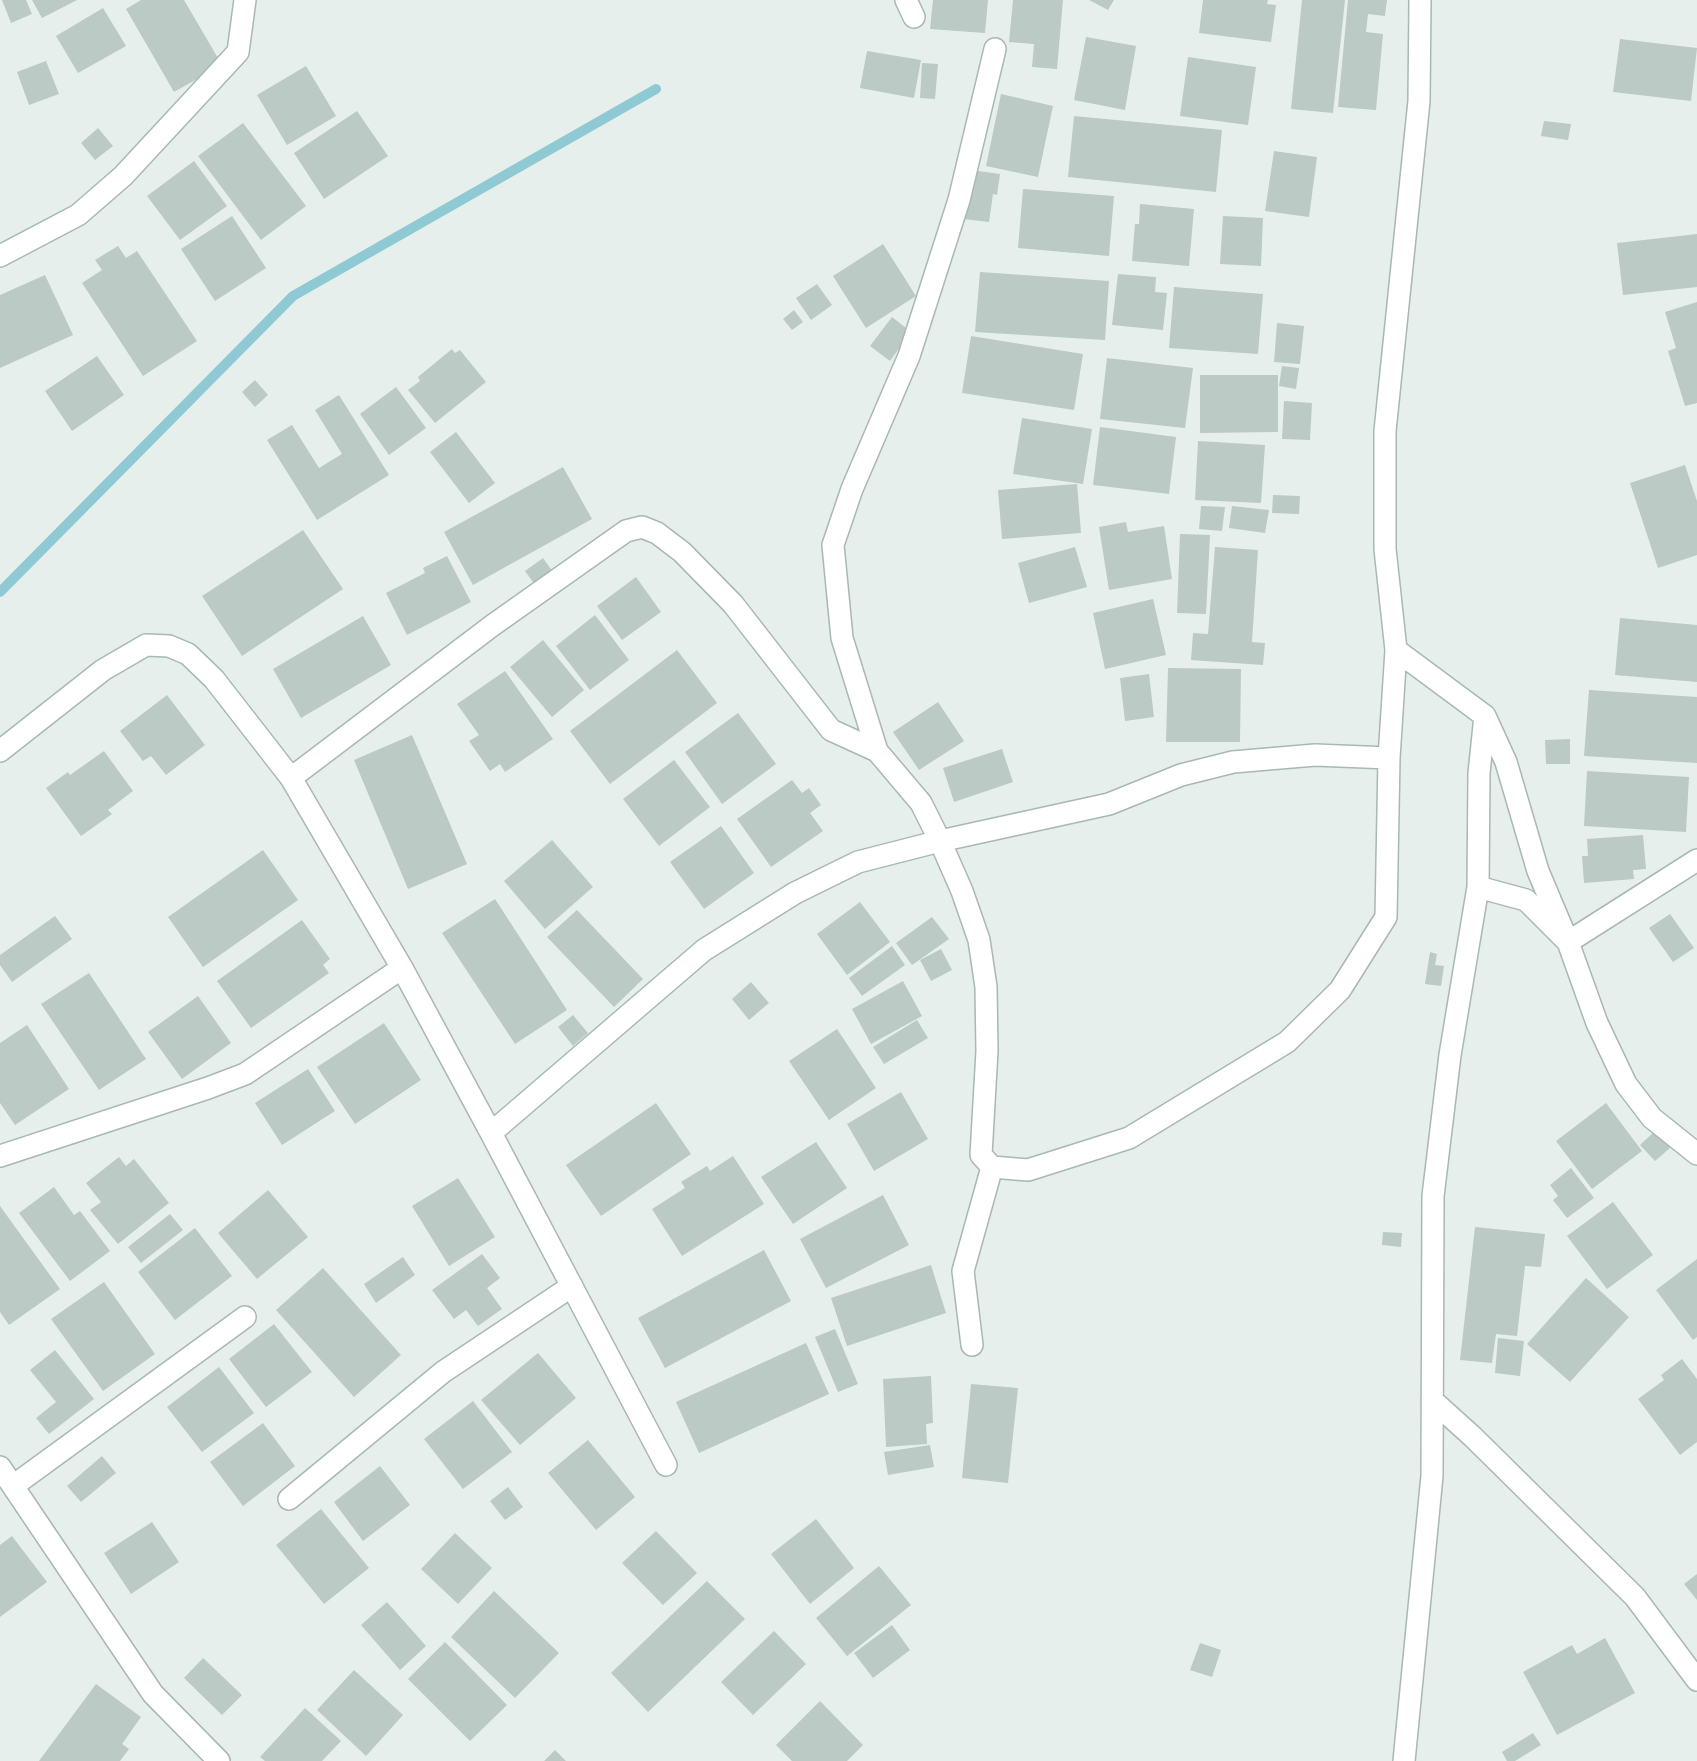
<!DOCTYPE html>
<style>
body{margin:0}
canvas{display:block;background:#e6efeb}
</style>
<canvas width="1697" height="1761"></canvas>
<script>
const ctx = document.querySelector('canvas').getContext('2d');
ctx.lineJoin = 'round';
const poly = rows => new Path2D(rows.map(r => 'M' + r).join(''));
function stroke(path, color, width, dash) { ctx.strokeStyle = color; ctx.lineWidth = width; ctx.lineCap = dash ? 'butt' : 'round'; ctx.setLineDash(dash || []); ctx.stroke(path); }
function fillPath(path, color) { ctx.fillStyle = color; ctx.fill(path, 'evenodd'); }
const stream = poly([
 [0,592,293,296,656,89]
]);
const building = poly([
 [2,0,26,0,32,14,11,23],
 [32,0,77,0,42,18],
 [141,0,184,0,222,65,174,92,126,9],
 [933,0,988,0,985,33,930,29],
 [1013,0,1063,0,1057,69,1032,67,1034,44,1009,42],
 [1089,0,1114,0,1108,10],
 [1203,0,1268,0,1267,4,1276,5,1271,42,1199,33],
 [1302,0,1345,0,1333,113,1291,109],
 [1348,0,1387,0,1385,16,1368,14,1366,32,1383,34,1376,110,1338,107],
 [103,8,126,46,78,73,56,36],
 [1086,37,1136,46,1125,110,1074,100],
 [1620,39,1697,48,1691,101,1613,92],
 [867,51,921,60,914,98,860,88],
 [1188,57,1256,67,1248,125,1180,116],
 [46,61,59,94,29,105,17,72],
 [922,63,938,64,935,99,920,98],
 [306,66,336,116,287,145,257,95],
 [1001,94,1053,106,1038,177,986,166],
 [357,111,388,156,324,199,294,153],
 [1074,116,1222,130,1216,192,1068,177],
 [1544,121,1571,124,1568,140,1541,136],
 [243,123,306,206,261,240,198,156],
 [98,128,113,146,95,160,81,143],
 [1274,151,1317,157,1309,217,1265,211],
 [194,161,227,206,180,240,147,196],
 [971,170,1000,174,997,195,993,194,989,222,963,219],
 [1023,189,1114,196,1109,256,1018,248],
 [1140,204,1194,209,1189,266,1132,261,1135,224,1139,224],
 [232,216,266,268,215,301,181,249],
 [1223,216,1263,218,1261,266,1220,264],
 [1697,234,1697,287,1623,295,1617,243],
 [883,244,916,296,866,328,833,276],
 [118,246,126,258,137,251,197,341,143,376,82,283,102,270,95,260],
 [980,272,1109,281,1105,340,975,332],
 [1118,274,1156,277,1155,292,1167,293,1163,330,1112,325],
 [45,275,73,335,0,368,0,295],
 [817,284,832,305,811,320,796,298],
 [1174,287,1263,294,1258,354,1169,348],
 [1697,302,1697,403,1685,406,1668,351,1676,348,1665,312],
 [794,310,803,322,792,330,783,319],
 [892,317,911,332,890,361,870,346],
 [1277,323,1304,326,1300,364,1274,362],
 [971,336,1083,354,1074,410,962,393],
 [452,349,455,353,460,350,486,382,435,423,408,390,420,381,418,377],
 [97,356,124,395,72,431,45,391],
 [1107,358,1193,368,1185,428,1100,419],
 [1282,366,1299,368,1296,389,1279,386],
 [1200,375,1278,375,1278,432,1200,433],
 [255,380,268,395,255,407,242,392],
 [396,387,426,428,389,455,360,414],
 [339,395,389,475,317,520,267,440,292,425,319,468,342,454,315,410],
 [1284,401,1312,403,1310,440,1282,439],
 [1022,418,1092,429,1083,484,1013,474],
 [1100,427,1176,437,1169,494,1093,485],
 [456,432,495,483,469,503,430,452],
 [1198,441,1265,445,1261,503,1195,500],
 [1685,465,1697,501,1697,555,1658,568,1630,483],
 [563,467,592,519,473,585,444,532],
 [1077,484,1081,533,1002,539,998,490],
 [1273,495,1300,496,1299,514,1272,513],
 [1201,506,1225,507,1222,531,1199,529],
 [1232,506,1269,510,1265,533,1229,528],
 [1126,522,1128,532,1164,526,1172,579,1109,590,1099,527],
 [303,530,343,589,242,656,202,596],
 [1180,534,1210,535,1206,614,1177,613],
 [1075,547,1087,587,1029,603,1018,563],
 [1215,547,1258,550,1252,642,1265,643,1263,665,1191,660,1193,633,1208,634],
 [447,556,471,602,407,635,386,593,425,573,423,568],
 [543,558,553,572,535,585,525,571],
 [636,577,661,612,622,640,597,606],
 [1153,599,1166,655,1105,669,1093,613],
 [595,615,629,660,590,690,556,646],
 [363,616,391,665,301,718,273,669],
 [1620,618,1697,625,1697,682,1615,675],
 [543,640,584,690,552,717,510,667],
 [677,650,717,703,610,784,570,731],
 [1168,668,1241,669,1240,742,1166,742],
 [505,671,553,739,505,772,500,764,490,771,469,741,479,735,457,704],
 [1149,674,1154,717,1125,721,1120,678],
 [1589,690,1697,697,1697,763,1584,756],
 [167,695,205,745,166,775,151,756,143,761,120,731],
 [938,702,964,741,919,770,893,732],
 [738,713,776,764,722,804,685,752],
 [412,735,467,864,408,889,354,760],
 [1570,739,1570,764,1546,764,1545,740],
 [1002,749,1013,782,954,802,943,768],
 [104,751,133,791,108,810,112,814,81,836,46,788,68,772,70,775],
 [674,760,710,807,659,846,623,799],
 [1587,771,1689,777,1686,832,1584,826],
 [792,780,802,793,809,788,821,805,810,813,823,831,771,867,737,819],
 [721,826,754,873,704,909,670,862],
 [1643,835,1646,869,1633,870,1634,879,1584,883,1582,856,1588,856,1587,839],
 [552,840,593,887,545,929,504,881],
 [263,850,298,900,203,967,168,917],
 [495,899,567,1010,515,1044,442,933],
 [860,902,890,942,847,975,817,934],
 [577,910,643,979,614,1007,547,937],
 [1670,914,1694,948,1673,962,1649,928],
 [55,916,72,939,12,982,0,965,0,955],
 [932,917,949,939,912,965,896,943],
 [302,920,330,959,323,965,329,973,251,1028,217,981],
 [892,946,905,965,862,996,849,978],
 [941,949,952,970,931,981,920,960],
 [1430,952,1437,954,1435,965,1444,966,1441,986,1425,984],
 [89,973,146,1059,99,1090,41,1004],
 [903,981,922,1016,871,1044,852,1009],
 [751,982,769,1003,749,1020,732,999],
 [198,996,231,1043,182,1079,148,1032],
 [573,1015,588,1033,573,1046,558,1027],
 [917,1020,928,1038,884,1064,873,1047],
 [384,1023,421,1080,355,1124,317,1067],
 [27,1025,69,1089,15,1125,0,1103,0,1043],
 [837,1029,876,1088,829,1120,789,1061],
 [308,1069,335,1111,282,1145,255,1103],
 [901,1092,928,1139,874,1171,847,1124],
 [656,1103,691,1154,601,1216,566,1165],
 [1606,1103,1642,1151,1592,1189,1556,1141],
 [1655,1131,1670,1148,1655,1161,1640,1145],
 [816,1142,847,1188,793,1224,761,1177],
 [733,1156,764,1204,682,1256,652,1209,685,1188,681,1182,707,1166,710,1171],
 [119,1157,126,1166,134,1159,169,1203,118,1244,90,1210,101,1202,86,1183],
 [1571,1168,1594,1198,1567,1218,1553,1200,1558,1196,1550,1185],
 [458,1178,495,1237,449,1266,412,1206],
 [54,1187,74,1215,80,1211,110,1251,70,1281,19,1213],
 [268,1190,308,1237,257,1279,218,1233],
 [883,1195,909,1245,826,1288,800,1239],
 [1613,1202,1653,1255,1607,1289,1567,1236],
 [0,1206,60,1289,9,1325,0,1312],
 [170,1214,183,1230,141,1263,128,1247],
 [1475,1227,1545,1234,1541,1267,1525,1266,1517,1336,1496,1334,1492,1363,1460,1360],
 [195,1228,232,1276,175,1320,138,1272],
 [1383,1232,1402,1233,1401,1247,1382,1245],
 [764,1250,791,1301,665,1368,638,1318],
 [482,1254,500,1278,487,1288,502,1309,478,1326,466,1310,454,1319,432,1290],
 [403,1257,415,1275,376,1303,364,1284],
 [1697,1259,1697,1337,1693,1340,1656,1290],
 [931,1265,946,1313,847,1346,831,1298],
 [323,1268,401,1355,354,1397,276,1310],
 [1586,1278,1629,1317,1570,1382,1527,1344],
 [104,1282,155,1354,103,1391,51,1319],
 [274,1324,312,1372,266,1407,229,1359],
 [835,1329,858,1384,838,1392,815,1337],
 [1498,1338,1524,1341,1520,1376,1495,1373],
 [806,1343,829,1394,699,1453,676,1402],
 [55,1350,94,1399,49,1434,36,1418,56,1402,30,1370],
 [538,1353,576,1398,520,1445,481,1400],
 [1682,1359,1697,1379,1697,1442,1680,1455,1638,1399,1664,1380,1661,1375],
 [219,1367,254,1413,202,1452,167,1407],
 [931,1376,933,1423,926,1424,927,1444,886,1447,883,1379],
 [971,1384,1018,1388,1008,1483,962,1478],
 [473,1401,512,1452,463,1489,424,1439],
 [263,1423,295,1466,243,1506,210,1462],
 [588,1440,635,1497,596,1530,548,1473],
 [930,1445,934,1467,888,1475,884,1452],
 [102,1456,116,1473,81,1502,67,1486],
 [380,1466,410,1505,363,1541,334,1502],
 [508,1487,523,1507,505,1520,490,1501],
 [321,1509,369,1568,324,1604,276,1545],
 [816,1519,854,1568,810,1604,771,1554],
 [152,1522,179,1562,131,1594,104,1553],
 [656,1531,697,1573,663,1605,622,1563],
 [455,1533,492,1568,458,1604,421,1569],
 [12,1536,47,1582,0,1617,0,1545],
 [879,1566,911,1605,847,1656,816,1618],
 [1697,1574,1697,1600,1684,1584],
 [707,1581,745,1619,648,1712,611,1673],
 [494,1591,559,1653,515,1698,451,1637],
 [387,1602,426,1646,400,1670,361,1625],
 [892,1625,910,1650,873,1678,854,1653],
 [774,1631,806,1664,753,1715,721,1682],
 [1605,1638,1635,1693,1557,1735,1523,1672,1572,1645,1577,1654],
 [445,1642,507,1705,470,1741,408,1679],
 [1200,1643,1221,1650,1212,1677,1190,1670],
 [203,1658,242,1695,222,1715,184,1678],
 [354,1670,403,1715,366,1756,317,1710],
 [96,1684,141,1717,122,1744,129,1749,120,1761,39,1761],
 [820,1701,863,1745,847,1761,792,1761,776,1745],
 [305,1708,341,1741,322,1761,265,1761,260,1757],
 [1533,1733,1541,1745,1515,1761,1507,1761,1502,1752],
 [555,1750,566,1761,544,1761]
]);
const street = poly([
 [906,0,914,17],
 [0,256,78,215,123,176,238,52,245,0],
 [1396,650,1485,716,1506,762,1538,871,1568,942,1597,1023,1626,1084,1652,1118,1697,1154],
 [0,751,103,670,146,645,169,646,188,654,214,679,291,778,402,968,491,1133,666,1465],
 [877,751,842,638,833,545,852,489,909,356,959,200,995,49],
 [291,778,493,625,626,531,642,527,657,533,682,552,733,604,831,730,877,751,921,803,940,841,962,891,979,940,986,987,987,1051,981,1155,992,1167,1028,1170,1129,1138,1287,1042,1340,990,1386,917,1389,758,1396,650,1385,549,1385,431,1419,101,1420,0],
 [1478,887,1526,900,1568,942,1697,860],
 [491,1133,704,950,795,893,858,862,940,841,1109,804,1181,775,1233,762,1315,755,1389,758],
 [0,1156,208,1088,245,1074,402,968],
 [972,1345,963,1271,992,1167],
 [1432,1400,1473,1437,1635,1597,1697,1680],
 [0,1467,153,1694,219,1761],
 [13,1486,245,1317],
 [289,1499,443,1372,572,1286],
 [1404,1761,1432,1476,1433,1196,1450,1055,1478,887,1479,773,1485,716]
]);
stroke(stream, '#8ec9d4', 10);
fillPath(building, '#bbcac4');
stroke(street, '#a8b8b2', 24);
stroke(street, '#fff', 21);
</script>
